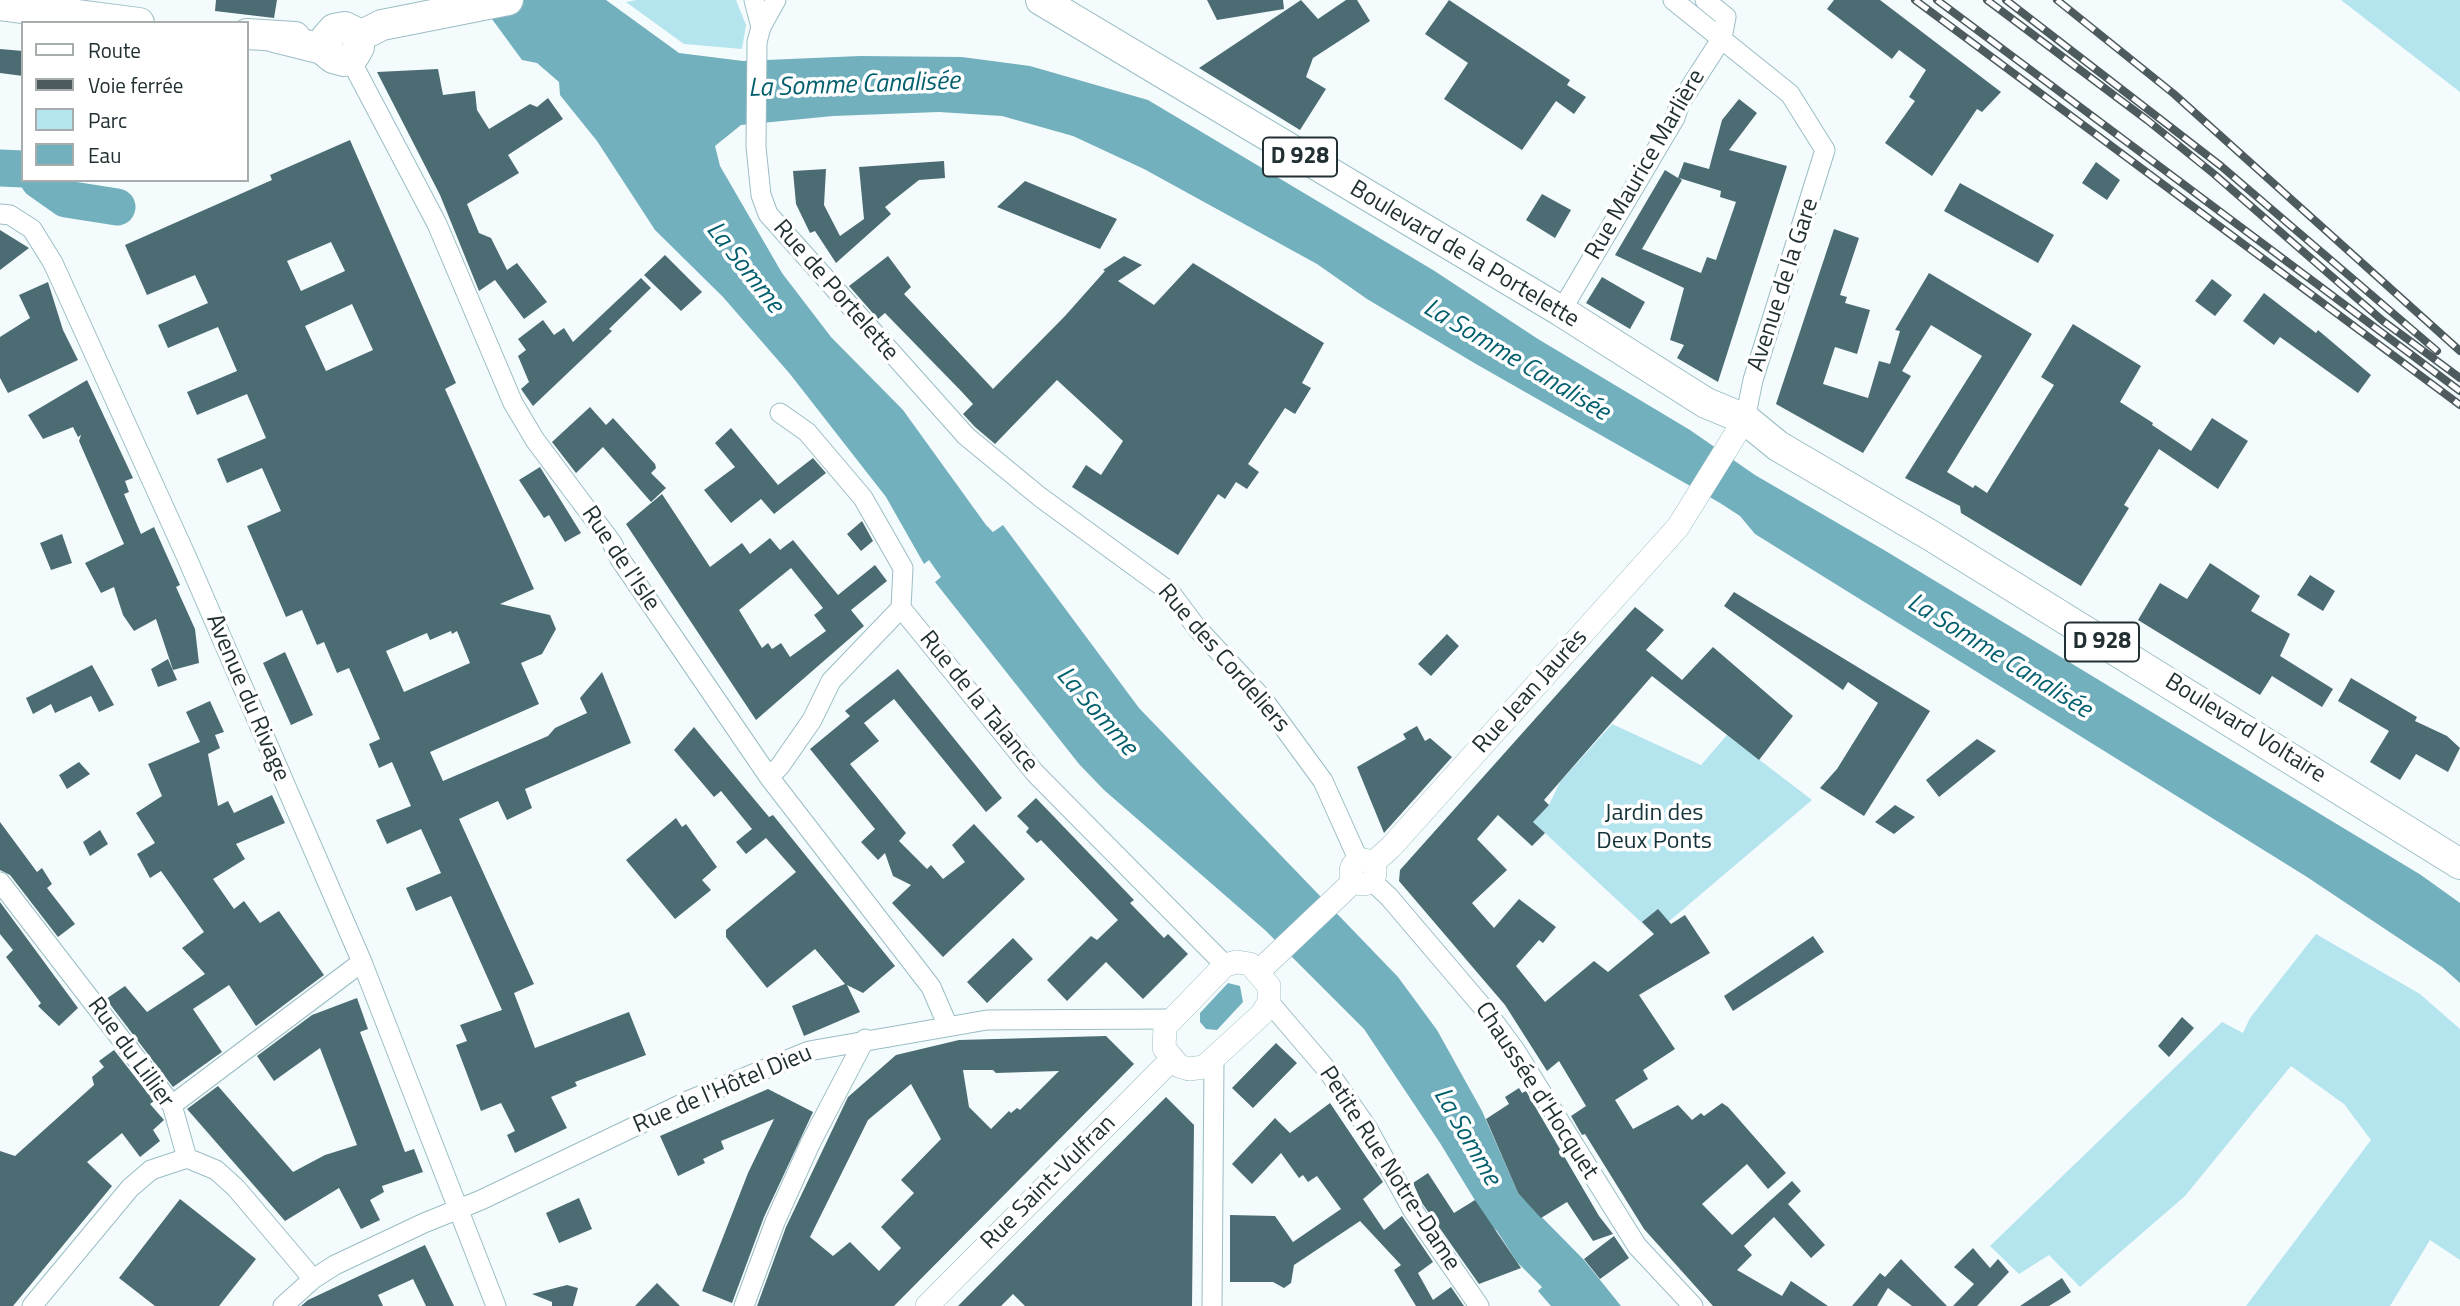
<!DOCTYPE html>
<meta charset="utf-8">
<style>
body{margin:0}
#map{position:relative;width:2460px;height:1306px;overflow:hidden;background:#f4fbfd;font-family:"Titillium Web",sans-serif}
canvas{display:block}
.legend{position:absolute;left:21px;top:21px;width:228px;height:161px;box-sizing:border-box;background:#fff;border:2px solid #a7acad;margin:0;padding:9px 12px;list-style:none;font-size:21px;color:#223033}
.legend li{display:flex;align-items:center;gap:14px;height:35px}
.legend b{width:35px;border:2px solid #a7acad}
</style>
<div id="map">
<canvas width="2460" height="1306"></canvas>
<ul class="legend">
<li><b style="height:9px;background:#fff"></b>Route</li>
<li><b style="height:9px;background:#4e5b5e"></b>Voie ferrée</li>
<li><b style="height:19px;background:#b4e4ee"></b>Parc</li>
<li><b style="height:19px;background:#72b0bd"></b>Eau</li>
</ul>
</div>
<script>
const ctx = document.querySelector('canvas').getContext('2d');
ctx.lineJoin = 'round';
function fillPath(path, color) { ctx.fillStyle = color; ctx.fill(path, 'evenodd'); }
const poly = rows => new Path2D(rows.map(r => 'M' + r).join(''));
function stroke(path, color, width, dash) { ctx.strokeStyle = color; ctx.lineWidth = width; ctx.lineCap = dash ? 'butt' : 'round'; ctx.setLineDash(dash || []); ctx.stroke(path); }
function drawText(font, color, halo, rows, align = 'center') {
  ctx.font = font + ' "Titillium Web",sans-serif'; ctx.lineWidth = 7; ctx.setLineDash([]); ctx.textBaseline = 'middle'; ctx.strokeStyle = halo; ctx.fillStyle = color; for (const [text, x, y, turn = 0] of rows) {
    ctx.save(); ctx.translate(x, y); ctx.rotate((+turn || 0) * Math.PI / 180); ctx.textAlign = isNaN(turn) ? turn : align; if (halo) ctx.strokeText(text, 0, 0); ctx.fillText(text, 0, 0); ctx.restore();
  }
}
const green = poly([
 [637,0,736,0,746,25,742,49,684,44,626,2],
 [2341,0,2460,0,2460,92],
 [1612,724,1701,765,1727,735,1812,800,1654,934,1533,822,1549,805,1560,782],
 [2316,934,2420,994,2460,1029,2460,1260,2430,1240,2390,1306,2246,1306,2371,1140,2344,1104,2291,1066,2185,1196,2080,1287,2049,1255,2019,1274,1990,1246,2222,1022,2243,1033,2250,1018]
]);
const water = poly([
 [478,0,606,0,679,53,743,61,860,56,962,57,1030,66,1148,100,1433,270,1538,339,1690,430,1755,475,1884,550,2421,875,2460,903,2460,983,2442,967,2307,877,1755,534,1740,516,1720,503,1476,364,1367,299,1317,264,1144,169,1073,136,1002,116,939,112,833,116,741,125,715,146,720,166,782,273,831,337,903,410,986,525,993,532,1003,525,1139,708,1398,977,1437,1030,1482,1111,1518,1193,1584,1260,1621,1306,1551,1306,1538,1291,1542,1287,1517,1262,1497,1231,1490,1225,1440,1143,1364,1029,1266,931,1104,790,1079,764,935,582,941,577,929,560,924,564,886,497,790,374,723,297,655,230,597,141,560,95,559,82,537,63,522,60],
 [1228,983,1240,986,1243,1002,1217,1030,1206,1029,1200,1022,1200,1013]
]);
const river = poly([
 [0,168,23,169],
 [39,180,66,199,117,207]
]);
const building = poly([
 [216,0,277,0,274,18,215,11],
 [1207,0,1283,0,1284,9,1217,20],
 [1301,0,1318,19,1346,0,1357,0,1370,21,1313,58,1306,77,1326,89,1300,130,1199,68],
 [1449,0,1570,80,1567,85,1586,97,1574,114,1556,101,1522,150,1444,99,1468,63,1425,34],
 [1834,0,1880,0,2001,92,1982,112,1977,109,1932,176,1885,143,1915,101,1909,97,1926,70,1899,50,1892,59,1862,36,1827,9],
 [0,49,23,51,23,76,0,73],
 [438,69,443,95,475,91,477,110,489,129,530,104,537,107,548,98,563,119,508,155,519,173,467,204,479,233,491,238,507,270,517,263,547,302,524,319,495,280,479,291,440,195,377,72],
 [1739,99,1757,113,1729,150,1787,166,1718,382,1677,358,1684,345,1670,340,1684,288,1615,255,1665,170,1678,178,1684,162,1709,169,1722,120],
 [1679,178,1721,191,1720,197,1736,202,1716,260,1707,257,1701,273,1642,249,1682,180],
 [350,140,456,383,445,389,534,589,500,604,550,615,556,629,542,654,521,663,539,704,430,752,443,781,548,736,555,728,587,713,580,698,602,672,631,743,525,789,532,808,507,820,498,801,459,819,534,984,514,993,535,1048,629,1012,646,1055,575,1082,577,1086,551,1097,567,1128,515,1153,507,1135,515,1131,501,1103,481,1111,456,1045,467,1041,460,1025,502,1010,451,896,416,911,406,888,441,873,421,829,387,844,376,820,411,806,392,762,379,768,369,744,380,739,349,668,337,673,324,642,317,645,302,610,286,617,247,526,281,511,262,468,227,483,217,459,266,438,247,394,197,415,187,392,237,371,218,327,168,348,158,325,208,303,195,275,147,295,125,245,272,180,270,175],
 [331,242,345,271,301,291,287,261],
 [352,304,373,350,326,371,305,326],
 [451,631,452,634,457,631,470,663,404,692,386,651,427,633,430,640],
 [944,161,945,178,919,180,885,207,891,214,836,263,815,231,810,233,796,204,793,171,826,169,824,205,840,236,864,219,859,167],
 [2096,162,2120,180,2107,200,2082,183],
 [1025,181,1117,219,1100,249,997,207],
 [1960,183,2054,235,2038,263,1944,211],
 [1542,194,1571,210,1555,238,1526,220],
 [1834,229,1859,238,1840,295,1847,297,1845,303,1870,310,1857,354,1835,347,1823,384,1868,398,1879,361,1890,364,1900,331,1895,330,1929,273,2032,334,1947,472,1973,488,1975,485,1987,493,2054,385,2041,377,2073,324,2141,366,2120,402,2153,423,2152,425,2191,451,2212,418,2248,441,2218,489,2159,449,2124,505,2129,508,2081,586,1971,519,1961,513,1960,506,1905,478,1982,356,1931,325,1902,371,1911,376,1863,453,1776,404],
 [0,230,29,248,0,270],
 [665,255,702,292,681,311,644,275],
 [888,256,911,287,904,294,993,389,1065,316,1105,271,1103,270,1124,256,1142,265,1118,281,1154,305,1193,263,1324,343,1302,383,1311,388,1295,414,1285,408,1248,464,1259,472,1247,489,1236,482,1225,499,1218,494,1178,555,1072,487,1086,465,1101,475,1123,441,1057,380,995,444,975,427,963,414,973,404,961,391,885,313,878,319,849,286],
 [1602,277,1645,302,1630,329,1586,303],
 [641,278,651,288,609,329,612,331,533,406,521,389,529,382,518,356,526,350,518,339,543,320,554,335,564,328,573,342],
 [2212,279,2232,295,2215,316,2195,301],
 [48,282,63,330,78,360,8,393,0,378,0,337,30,318,19,295],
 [2264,293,2316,333,2318,330,2371,375,2358,393,2280,337,2274,345,2243,321],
 [87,380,133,478,125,481,129,492,124,494,141,534,154,527,180,585,176,587,195,629,199,663,173,670,156,619,134,631,123,615,114,587,101,593,85,563,124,544,79,441,81,435,78,437,73,427,43,439,28,415],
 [590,407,606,425,613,418,655,464,656,468,651,473,666,488,651,502,603,447,576,473,552,442],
 [731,428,778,485,813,458,826,473,774,514,761,499,731,523,704,490,735,467,715,443],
 [540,467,581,533,565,542,549,515,544,518,519,480],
 [662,494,710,567,742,543,750,554,770,538,780,550,793,540,838,595,875,565,887,581,851,610,864,626,756,720,626,524],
 [791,568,823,608,814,615,826,631,790,657,781,643,772,649,768,643,762,648,739,610],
 [862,521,873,541,861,551,847,534],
 [62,534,72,563,51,570,40,543],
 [2210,563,2260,596,2251,611,2290,634,2280,656,2333,689,2322,707,2272,676,2260,695,2138,620,2160,583,2187,599],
 [2310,575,2335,591,2323,611,2297,595],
 [1734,592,1930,711,1864,816,1820,788,1837,769,1878,703,1848,682,1843,690,1724,606],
 [1635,607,1664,630,1646,650,1682,680,1713,647,1793,716,1759,760,1652,676,1544,800,1549,805,1533,822,1545,833,1532,846,1498,815,1477,839,1507,870,1472,903,1494,928,1519,899,1556,927,1543,943,1539,940,1516,966,1545,1002,1594,961,1608,972,1654,934,1642,922,1658,909,1671,924,1685,915,1710,953,1639,995,1675,1049,1643,1070,1648,1079,1615,1100,1633,1129,1678,1105,1692,1120,1701,1113,1704,1116,1722,1103,1728,1107,1786,1173,1768,1189,1747,1164,1702,1204,1732,1235,1792,1181,1801,1191,1788,1204,1825,1245,1811,1258,1774,1217,1744,1246,1752,1255,1737,1270,1782,1296,1791,1281,1828,1306,1713,1306,1644,1229,1585,1134,1582,1135,1571,1116,1586,1106,1559,1061,1547,1071,1505,1005,1399,881,1400,870],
 [1447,634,1459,646,1431,676,1418,664],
 [285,652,313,715,291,725,263,663],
 [168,659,177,680,158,687,151,669],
 [92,665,114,705,99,712,91,696,55,713,51,704,33,714,26,698],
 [898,669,1002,798,986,812,894,699,864,723,879,741,850,764,906,833,899,841,927,869,931,865,943,879,965,862,952,845,974,824,1025,879,943,957,892,903,911,885,893,876,885,853,878,860,861,842,875,829,810,749,850,716,845,711],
 [2351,678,2417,717,2415,721,2447,736,2460,748,2448,772,2416,754,2400,780,2370,762,2389,731,2338,701],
 [210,701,224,732,215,735,220,748,208,754,218,806,228,801,234,813,272,795,285,823,236,844,245,859,213,879,234,909,244,901,260,923,279,911,324,975,256,1026,229,985,193,1009,222,1052,173,1087,106,999,125,986,147,1012,205,974,182,948,204,932,161,871,150,878,137,854,155,843,136,813,162,796,148,764,200,742,186,712],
 [1417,726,1425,741,1430,738,1452,757,1384,833,1357,767,1406,739,1403,734],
 [694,727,769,817,773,815,895,966,863,993,847,985,860,1012,804,1036,792,1006,845,984,815,949,767,988,726,937,726,930,796,872,766,838,746,854,736,842,752,829,721,791,714,797,674,750],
 [1977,739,1996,751,1939,797,1926,780],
 [79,762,90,774,67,789,59,775],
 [1036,798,1134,900,1130,903,1164,938,1168,934,1188,954,1143,999,1106,962,1067,1001,1047,980,1091,936,1097,940,1118,920,1041,840,1037,843,1026,832,1029,828,1017,816],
 [1895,805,1915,817,1894,834,1875,822],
 [676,818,682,827,686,824,717,867,702,880,711,890,675,919,626,860],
 [0,822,37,872,42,868,52,884,47,888,75,924,58,937,10,875,0,870],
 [100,830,108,844,90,856,83,842],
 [0,902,78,1008,59,1026,38,1006,41,1003,6,957,13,950,0,934],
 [1813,936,1824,952,1733,1011,1724,996],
 [1013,938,1033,959,987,1003,967,982],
 [357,998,368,1029,360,1032,405,1152,414,1149,423,1172,382,1186,384,1192,370,1200,380,1220,361,1229,339,1188,285,1221,187,1109,218,1086,293,1172,325,1155,357,1145,320,1048,274,1081,257,1056,312,1015],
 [2182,1017,2194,1028,2169,1057,2158,1046],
 [1106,1036,1134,1064,894,1306,757,1306,786,1227,848,1097,896,1055,959,1040],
 [963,1070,993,1070,996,1073,1059,1071,1020,1110,1017,1108,1011,1113,1009,1111,991,1129,969,1107],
 [911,1084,941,1139,901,1180,914,1193,881,1227,901,1248,879,1271,850,1242,833,1256,810,1237,868,1120],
 [1276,1043,1297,1063,1253,1108,1232,1088],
 [114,1050,154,1101,150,1104,164,1120,153,1130,160,1141,140,1157,122,1133,87,1162,112,1186,13,1306,0,1306,0,1151,15,1156,94,1085,92,1077,104,1067,99,1061],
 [1519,1088,1522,1093,1526,1091,1599,1216,1613,1234,1593,1241,1567,1202,1541,1218,1518,1193,1486,1119,1509,1104,1505,1097],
 [768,1089,813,1112,764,1217,732,1303,702,1291,748,1173,774,1119,721,1141,724,1149,703,1159,705,1163,678,1176,660,1136],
 [1166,1097,1194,1125,1192,1306,1025,1306,1013,1294,1001,1306,958,1306],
 [1330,1103,1383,1182,1363,1199,1384,1230,1402,1216,1433,1262,1418,1273,1433,1300,1451,1287,1464,1306,1416,1306,1394,1270,1401,1265,1360,1221,1294,1265,1291,1283,1284,1288,1273,1282,1230,1282,1230,1215,1275,1216,1293,1242,1341,1209,1317,1176,1308,1182,1303,1175,1299,1178,1281,1153,1252,1184,1232,1164,1275,1118,1290,1133],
 [1428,1173,1454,1213,1475,1200,1521,1268,1479,1284,1422,1203,1413,1183],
 [579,1198,592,1229,559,1243,546,1213],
 [180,1199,256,1259,219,1306,155,1306,119,1278],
 [1614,1236,1629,1258,1600,1279,1584,1259],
 [425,1245,454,1306,426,1306,413,1279,378,1295,383,1306,301,1306,308,1300],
 [1973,1248,1990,1268,1998,1259,2009,1272,1977,1306,1953,1306,1974,1284,1954,1267],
 [1901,1259,1947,1306,1912,1306,1888,1288,1877,1306,1852,1306,1880,1273,1885,1277],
 [2062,1278,2071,1292,2062,1298,2049,1306,2020,1306],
 [657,1283,680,1306,635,1306],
 [567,1285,578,1288,573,1306,552,1306,552,1302,532,1294]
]);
const minor = poly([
 [754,0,761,27],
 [776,0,761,27,757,42,756,147,761,195,768,214,966,436,1040,497,1170,592,1197,628,1263,699,1323,781,1359,861],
 [1673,0,1790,94,1825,150,1753,380,1745,419],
 [350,59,437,224,513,403,535,440,612,543,620,559,769,777,931,987,947,1024],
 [0,214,10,215,32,229,53,263,187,558,362,962,496,1306],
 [1561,311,1675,118,1680,103,1722,38,1726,17,1705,0],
 [780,413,807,432,863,498,903,568,901,608,1035,773,1225,965],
 [769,777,780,766,812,720,831,681,901,608],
 [1372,881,1389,897,1486,1011,1515,1050,1637,1246,1693,1306],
 [0,882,172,1105,187,1158,216,1170,236,1188,313,1279],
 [1269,1002,1328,1071,1368,1129,1412,1209,1479,1306],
 [172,1105,362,962],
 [32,1306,130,1188,151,1170,187,1158],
 [283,1306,313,1279,335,1265,424,1223,481,1200,690,1100,809,1051,987,1020,1170,1019],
 [744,1306,775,1222,810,1144,865,1039],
 [1212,1306,1214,1061]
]);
const tertiary = poly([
 '1351 872a12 12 0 1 1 24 0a12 12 0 1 1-24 0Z',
 [1372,864,1391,847,1678,527,1745,419],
 [1237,962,1250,964,1269,986,1269,1002,1262,1014,1204,1067,1189,1069,1179,1066,1164,1048,1165,1027,1225,965,1237,962],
 [1259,971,1354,881],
 [927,1306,1171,1060]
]);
const primary = poly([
 [1041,0,1561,311,1706,403,1745,419,1778,446,1930,535,2460,864],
 [0,5,139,23],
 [247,34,295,37],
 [274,37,322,49,333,58,344,61,354,56,359,47,355,32,345,27,334,29,326,38,329,55],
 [358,37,382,25,508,0]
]);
const rail = poly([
 [1915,0,2460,405],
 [1937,0,2460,391],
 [1987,0,2147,120,2214,174,2383,321,2460,378],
 [2006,0,2221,166,2437,351],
 [2057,0,2174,94,2460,351]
]);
const shields = [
 [1300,157,74],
 [2102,642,74]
];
const shieldNames = [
 ["D 928",1300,157],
 ["D 928",2102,642]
];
const streetNames = [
 ["Rue Maurice Marlière",1646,165,-60],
 ["Boulevard de la Portelette",1464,255,31],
 ["Avenue de la Gare",1784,285,-72],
 ["Rue de Portelette",835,291,49],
 ["Rue de l'Isle",620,559,56],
 ["Rue des Cordeliers",1223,659,49],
 ["Rue Jean Jaurès",1531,692,-48],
 ["Avenue du Rivage",247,698,67],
 ["Rue de la Talance",978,702,51],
 ["Boulevard Voltaire",2245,729,32],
 ["Rue du Lillier",130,1053,54],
 ["Rue de l'Hôtel Dieu",723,1090,-23],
 ["Chaussée d'Hocquet",1536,1091,57],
 ["Petite Rue Notre-Dame",1389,1169,57],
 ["Rue Saint-Vulfran",1049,1183,-45]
];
const parkNames = [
 ["Jardin des",1654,814],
 ["Deux Ponts",1654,842]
];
const waterNames = [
 ["La Somme Canalisée",854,86,-2],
 ["La Somme",744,268,52],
 ["La Somme Canalisée",1516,361,31],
 ["La Somme Canalisée",1999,657,32],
 ["La Somme",1096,712,49],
 ["La Somme",1466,1137,60]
];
fillPath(green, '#b4e4ee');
fillPath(water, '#72b0bd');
stroke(river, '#72b0bd', 37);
fillPath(building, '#4b6c73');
stroke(minor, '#9abdc4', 21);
stroke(tertiary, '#9abdc4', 24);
stroke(primary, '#9abdc4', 32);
stroke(minor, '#fff', 19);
stroke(tertiary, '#fff', 23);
stroke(primary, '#fff', 30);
stroke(rail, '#4e5b5e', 8);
stroke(rail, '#fff', 5, [16]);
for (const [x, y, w] of shields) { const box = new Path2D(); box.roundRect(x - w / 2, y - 19.5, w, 39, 5); ctx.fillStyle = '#fff'; ctx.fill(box); stroke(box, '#223033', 2); }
drawText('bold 23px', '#223033', null, shieldNames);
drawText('24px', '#223033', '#fff', streetNames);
drawText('24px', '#15353b', '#fff', parkNames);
drawText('italic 26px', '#04606e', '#fff', waterNames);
</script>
